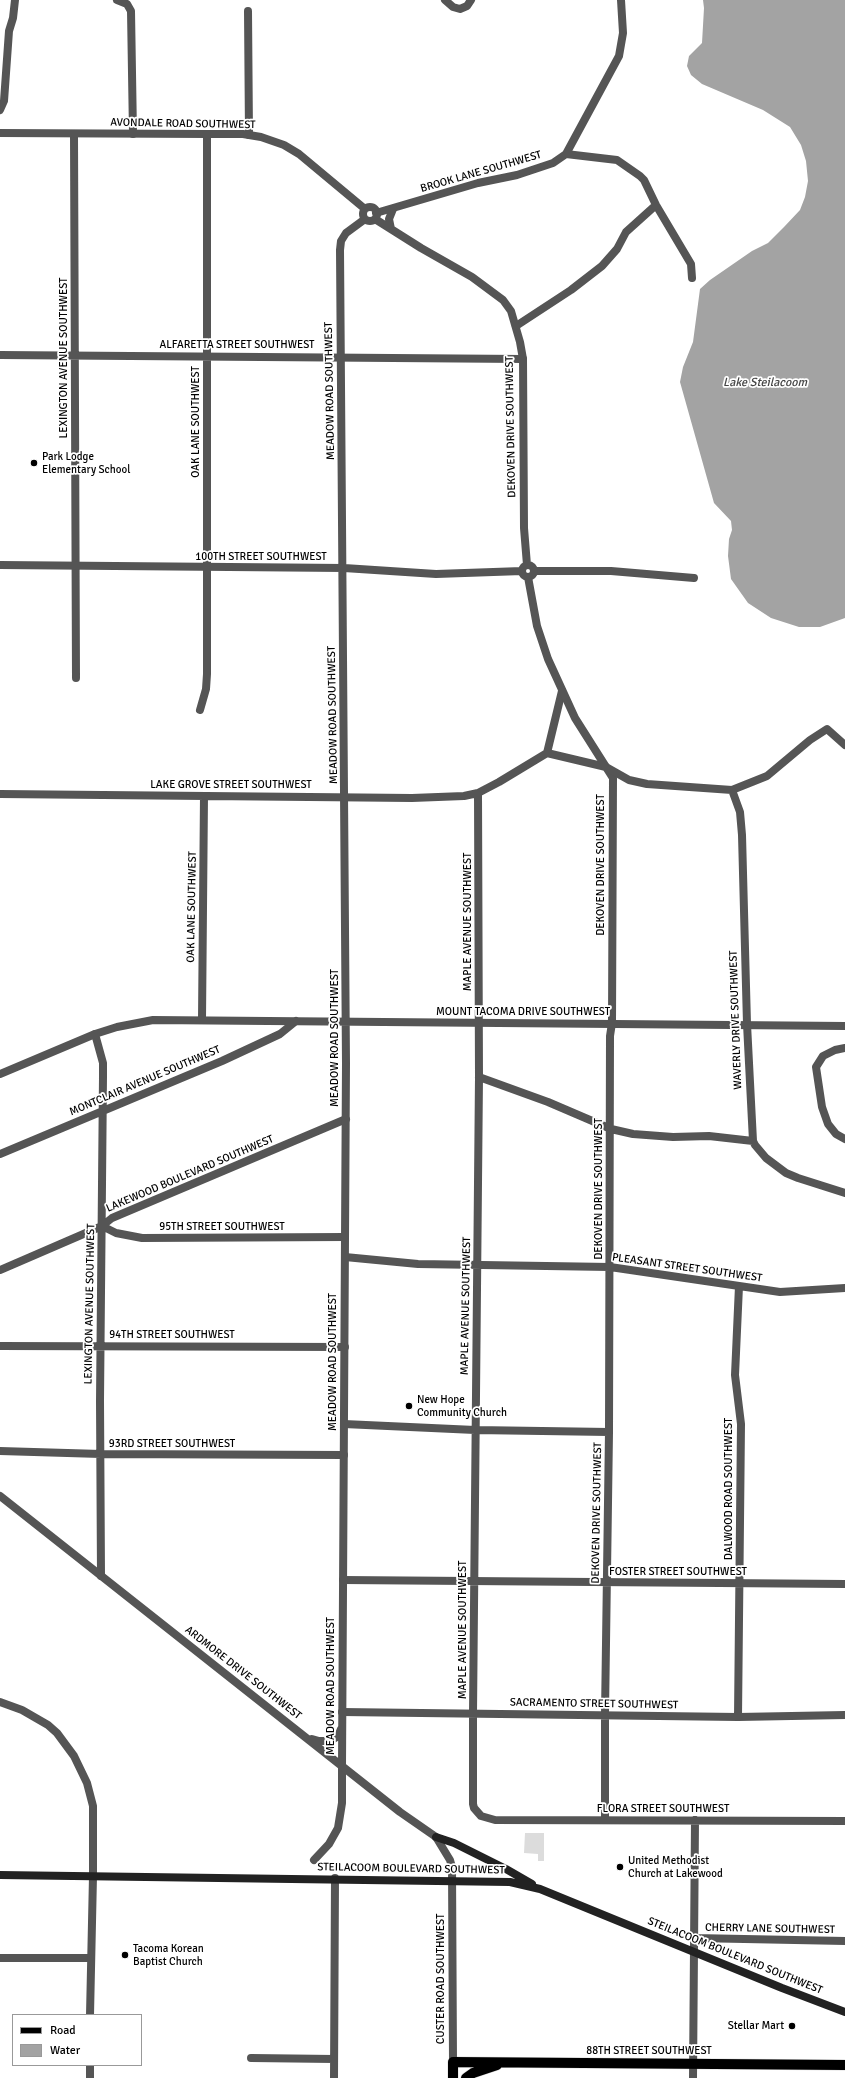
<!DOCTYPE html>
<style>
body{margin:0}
#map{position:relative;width:845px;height:2078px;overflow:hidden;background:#fff;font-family:Signika,sans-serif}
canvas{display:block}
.legend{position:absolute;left:12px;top:2014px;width:130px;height:52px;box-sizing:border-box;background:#fff;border:1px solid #999;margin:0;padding:5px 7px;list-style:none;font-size:12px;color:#000}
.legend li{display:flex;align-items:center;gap:8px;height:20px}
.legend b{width:20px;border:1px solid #999}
</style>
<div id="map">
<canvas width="845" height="2078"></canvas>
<ul class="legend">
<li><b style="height:5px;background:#000"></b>Road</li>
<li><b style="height:11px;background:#a3a3a3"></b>Water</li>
</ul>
</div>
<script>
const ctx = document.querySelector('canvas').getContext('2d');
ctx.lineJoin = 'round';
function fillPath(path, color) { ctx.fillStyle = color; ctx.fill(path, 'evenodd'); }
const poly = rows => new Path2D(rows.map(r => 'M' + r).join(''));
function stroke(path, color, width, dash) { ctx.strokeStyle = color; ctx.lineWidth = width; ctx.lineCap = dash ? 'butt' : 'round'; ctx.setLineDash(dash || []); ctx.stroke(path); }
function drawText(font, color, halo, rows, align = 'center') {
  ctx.font = font + ' Signika,sans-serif'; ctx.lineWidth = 3.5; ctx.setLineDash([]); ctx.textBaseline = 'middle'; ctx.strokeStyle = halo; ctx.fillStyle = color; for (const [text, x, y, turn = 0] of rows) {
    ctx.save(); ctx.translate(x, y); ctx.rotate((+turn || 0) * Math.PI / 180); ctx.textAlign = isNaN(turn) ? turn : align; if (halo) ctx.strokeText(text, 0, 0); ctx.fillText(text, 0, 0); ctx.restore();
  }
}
const green = poly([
 [525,1833,544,1833,544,1861,538,1861,538,1854,524,1853]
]);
const water = poly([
 [703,0,845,0,845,618,820,627,799,627,771,618,748,603,731,579,728,556,729,539,732,530,731,521,714,503,680,382,683,367,693,342,700,289,710,280,752,251,768,243,784,227,800,210,805,197,808,181,806,161,801,145,790,127,763,110,702,84,691,75,687,66,689,56,702,43,704,8]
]);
const minor = poly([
 [117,0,127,4,131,11,133,134],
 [445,0,453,7,460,9,467,6,471,0],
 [248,11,249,135],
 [0,110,4,101,9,31,13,18,15,0],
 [74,134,76,678],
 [566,154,617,160,640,176,644,180,656,205,691,264,692,278],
 [376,213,478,183,517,175,553,163,566,154,619,56,623,33,621,0],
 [516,326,571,290,602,266,617,249,626,232,656,205],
 [0,355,523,359],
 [534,571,611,571,694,578],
 [200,710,206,689,207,674,207,134],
 [547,753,562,691],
 [732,790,767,776,810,740,827,729,845,745],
 [478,793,479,1077,473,1713,473,1804,474,1808,481,1816,495,1820,845,1821],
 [0,794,412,798,464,796,478,793,499,782,547,753,606,767,613,778,612,1023,610,1036,609,1432,605,1714,605,1820],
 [202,1019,204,796],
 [747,1024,753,1141,755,1145,766,1158,786,1173,798,1178,845,1193],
 [95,1034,103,1063,103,1076,100,1401,101,1576],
 [845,1048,835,1050,823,1056,816,1067,822,1107,828,1124,836,1134,845,1139],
 [479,1077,548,1102,611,1129,633,1134,673,1137,709,1136,753,1141],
 [0,1154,222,1061,280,1034,296,1021],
 [102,1226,116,1233,142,1238,345,1237],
 [345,1257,418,1264,610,1267,780,1292,845,1288],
 [0,1270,102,1226,112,1218,346,1119],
 [0,1346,345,1347],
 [344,1424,475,1430,609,1432],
 [0,1451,101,1454,344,1455],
 [343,1580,845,1584],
 [0,1702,22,1710,48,1725,57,1733,74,1756,87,1783,93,1806,93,1876],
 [342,1712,738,1717,845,1715],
 [738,1717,741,1424,735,1375,739,1286],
 [314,1860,329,1844,338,1828,342,1803,342,1764],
 [694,1938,845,1941],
 [0,1958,91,1958],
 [251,2058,334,2059],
 [334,2078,335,1878],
 [693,2078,695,1820]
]);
const tertiary = poly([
 [0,133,207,134,243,134,261,137,284,145,299,154,365,209],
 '363 214a7 7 0 1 1 14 0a7 7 0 1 1-14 0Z',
 [375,219,421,248,472,277,503,300,511,311,520,342,523,359,524,528,527,565],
 [391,229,389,219,393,209],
 [0,565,344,568,436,574,522,571],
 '522 571a6 6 0 1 1 12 0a6 6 0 1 1-12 0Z',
 [528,577,537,626,548,659,575,718,606,767,629,780,647,784,732,790,740,812,742,835,747,1024],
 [0,1074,95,1034,117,1027,153,1020,845,1026],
 [0,1496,400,1812,436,1837,450,1860,452,1867,453,2062],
 [312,1739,319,1741,330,1741,338,1736,341,1729],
 [342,1764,346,1063,340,250,341,241,346,233,365,219],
 [90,2015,93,1876],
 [90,2078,90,2065]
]);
const secondary = poly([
 [436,1837,454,1843,506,1869,532,1884],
 [0,1875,510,1882,540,1889,782,1988,845,2012]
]);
const primary = poly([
 [453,2078,453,2062,845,2065],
 [466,2078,473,2073,497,2065]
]);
const markers = [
 [34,463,4,"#000"],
 [409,1406,4,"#000"],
 [620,1867,4,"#000"],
 [125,1955,4,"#000"],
 [792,2026,4,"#000"]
];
const streetNames = [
 ["AVONDALE ROAD SOUTHWEST",183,124,1],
 ["BROOK LANE SOUTHWEST",481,172,-16],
 ["ALFARETTA STREET SOUTHWEST",237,345],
 ["LEXINGTON AVENUE SOUTHWEST",64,358,-90],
 ["MEADOW ROAD SOUTHWEST",330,391,-91],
 ["OAK LANE SOUTHWEST",196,422,-90],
 ["DEKOVEN DRIVE SOUTHWEST",511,427,-91],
 ["100TH STREET SOUTHWEST",261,557],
 ["MEADOW ROAD SOUTHWEST",333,715,-91],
 ["LAKE GROVE STREET SOUTHWEST",231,785],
 ["DEKOVEN DRIVE SOUTHWEST",601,865,-90],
 ["OAK LANE SOUTHWEST",192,907,-89],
 ["MAPLE AVENUE SOUTHWEST",468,922,-90],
 ["MOUNT TACOMA DRIVE SOUTHWEST",523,1012],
 ["WAVERLY DRIVE SOUTHWEST",736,1020,-92],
 ["MEADOW ROAD SOUTHWEST",335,1038,-90],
 ["MONTCLAIR AVENUE SOUTHWEST",145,1081,-23],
 ["LAKEWOOD BOULEVARD SOUTHWEST",190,1174,-23],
 ["DEKOVEN DRIVE SOUTHWEST",599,1189,-90],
 ["95TH STREET SOUTHWEST",222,1227],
 ["PLEASANT STREET SOUTHWEST",687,1268,8],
 ["LEXINGTON AVENUE SOUTHWEST",90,1304,-89],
 ["MAPLE AVENUE SOUTHWEST",466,1306,-89],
 ["94TH STREET SOUTHWEST",172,1335],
 ["MEADOW ROAD SOUTHWEST",333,1362,-90],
 ["93RD STREET SOUTHWEST",172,1444],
 ["DALWOOD ROAD SOUTHWEST",729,1489,-90],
 ["DEKOVEN DRIVE SOUTHWEST",597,1513,-89],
 ["FOSTER STREET SOUTHWEST",678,1572],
 ["MAPLE AVENUE SOUTHWEST",463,1630,-90],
 ["ARDMORE DRIVE SOUTHWEST",243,1673,38],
 ["MEADOW ROAD SOUTHWEST",331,1686,-90],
 ["SACRAMENTO STREET SOUTHWEST",594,1704,1],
 ["FLORA STREET SOUTHWEST",663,1809],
 ["STEILACOOM BOULEVARD SOUTHWEST",411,1869,1],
 ["CHERRY LANE SOUTHWEST",770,1929,1],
 ["STEILACOOM BOULEVARD SOUTHWEST",735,1956,22],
 ["CUSTER ROAD SOUTHWEST",441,1979,-90],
 ["88TH STREET SOUTHWEST",649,2051]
];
const poiNames = [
 ["Park Lodge",42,457],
 ["Elementary School",42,470],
 ["New Hope",417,1400],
 ["Community Church",417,1413],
 ["United Methodist",628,1861],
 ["Church at Lakewood",628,1874],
 ["Tacoma Korean",133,1949],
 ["Baptist Church",133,1962],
 ["Stellar Mart",784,2026,"right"]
];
const waterNames = [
 ["Lake Steilacoom",765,383]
];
fillPath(green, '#dcdcdc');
fillPath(water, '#a3a3a3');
stroke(primary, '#dbdbdb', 11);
stroke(minor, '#555', 8);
stroke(tertiary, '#555', 8);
stroke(secondary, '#222', 8);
stroke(primary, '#000', 10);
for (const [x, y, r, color] of markers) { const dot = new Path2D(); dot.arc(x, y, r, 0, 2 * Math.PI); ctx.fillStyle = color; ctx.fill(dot); stroke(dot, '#fff', 1.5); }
drawText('11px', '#000', '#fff', streetNames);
drawText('11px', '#000', '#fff', poiNames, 'left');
drawText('italic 12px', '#444', '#fff', waterNames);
</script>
